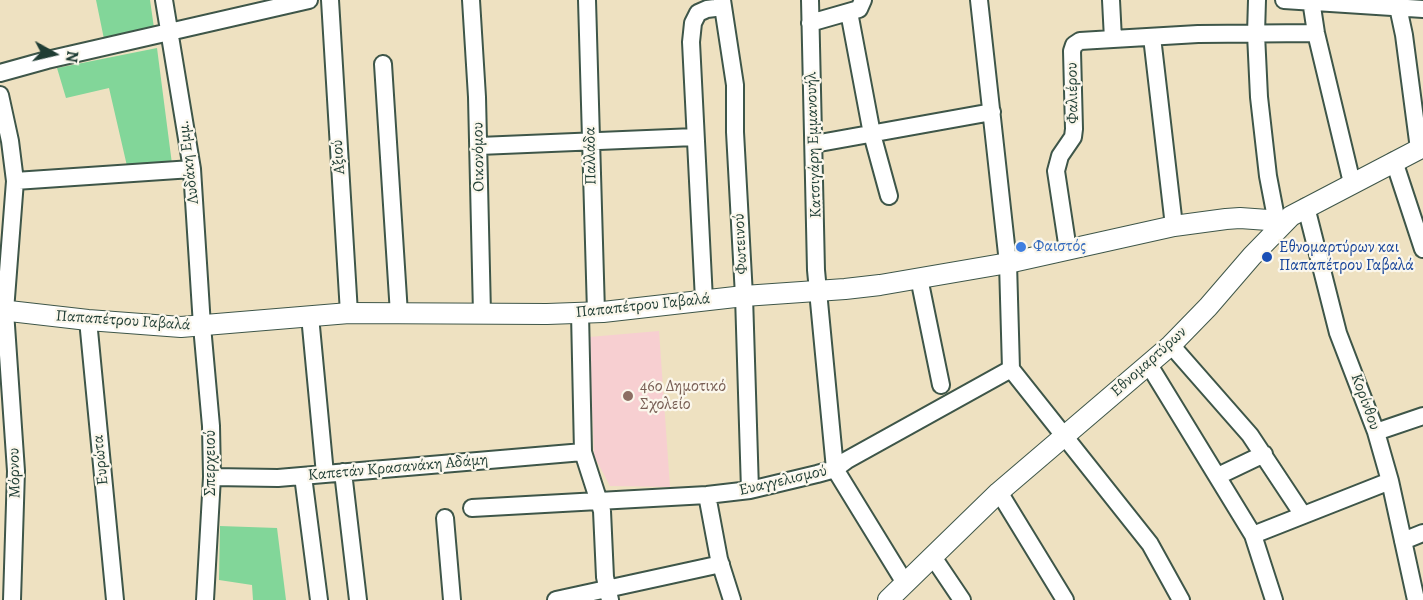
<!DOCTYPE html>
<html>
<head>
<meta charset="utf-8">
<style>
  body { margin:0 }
  #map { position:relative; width:1423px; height:600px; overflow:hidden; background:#eee1c1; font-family:Alegreya,serif }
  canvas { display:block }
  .north { position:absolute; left:24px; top:24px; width:60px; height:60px; -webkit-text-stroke:4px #fbf7ec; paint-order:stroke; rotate:98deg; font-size:16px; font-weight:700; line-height:24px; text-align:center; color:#1f3d34 }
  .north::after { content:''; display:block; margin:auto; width:21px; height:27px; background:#1f3d34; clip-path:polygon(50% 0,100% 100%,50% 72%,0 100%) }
</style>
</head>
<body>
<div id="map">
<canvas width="1423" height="600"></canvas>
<div class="north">N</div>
</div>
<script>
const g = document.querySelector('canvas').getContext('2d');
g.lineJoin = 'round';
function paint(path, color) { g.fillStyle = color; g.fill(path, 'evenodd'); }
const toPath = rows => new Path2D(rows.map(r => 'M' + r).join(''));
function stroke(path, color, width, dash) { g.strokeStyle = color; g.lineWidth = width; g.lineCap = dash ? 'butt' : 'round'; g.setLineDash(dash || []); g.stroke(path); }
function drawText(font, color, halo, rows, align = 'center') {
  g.font = font + ' Alegreya,serif'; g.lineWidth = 4.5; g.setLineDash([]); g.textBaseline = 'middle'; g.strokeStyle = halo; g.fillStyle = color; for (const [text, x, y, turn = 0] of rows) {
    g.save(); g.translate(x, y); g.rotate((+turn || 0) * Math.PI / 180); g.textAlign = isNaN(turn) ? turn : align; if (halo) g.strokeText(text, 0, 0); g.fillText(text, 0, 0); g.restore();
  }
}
const built = toPath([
  [659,331,670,487,610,486,594,456,589,337]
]);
const green = toPath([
  [96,0,150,0,154,28,104,39],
  [157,48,172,164,127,166,109,88,66,98,57,68],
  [220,526,277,528,286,600,253,600,252,585,219,580]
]);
const minor = toPath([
  [164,0,192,169,202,326,211,426,212,477,205,600],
  [330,0,349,313],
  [471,0,477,97,482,314],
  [587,0,596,312],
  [722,0,735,85,735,132,744,296,750,490],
  [810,0,816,270,835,469,905,583],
  [979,0,1008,263,1011,369,1150,544,1181,600],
  [1257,0,1256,34,1259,97,1268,176,1278,228],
  [1284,0,1423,9],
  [1311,0,1316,33,1352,183],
  [1398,7,1404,35,1419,149],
  [849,12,872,134,889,196],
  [810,23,859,9,863,0],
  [1152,37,1174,226],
  [1113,39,1198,34,1316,33],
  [383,64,399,314],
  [0,73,47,60,309,0],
  [0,95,10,141,15,181,5,311,16,471,12,600],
  [814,144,992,112],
  [479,146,695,137],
  [1394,161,1423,249],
  [15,181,192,169],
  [1306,207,1338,333,1376,432,1390,481,1416,600],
  [1068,250,1056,171,1060,156,1073,137,1074,129,1072,51,1074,45,1080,41,1113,39,1111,0],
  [919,278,941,385],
  [704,300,691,42,693,23,698,13,707,9,723,7],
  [580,313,583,452,602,511,605,577,610,600],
  [310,316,325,474],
  [88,320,115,600],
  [1171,345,1250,435,1303,515],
  [1149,365,1253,535,1274,600],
  [1376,432,1423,416],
  [343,472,358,600],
  [303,476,319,600],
  [1218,476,1264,454],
  [212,477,278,478,583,452],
  [999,492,1065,600],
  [707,495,719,559,732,600],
  [472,508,707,495,750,490,817,474,835,469,847,460,1011,369],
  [445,518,452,600],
  [1253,535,1390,481],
  [1403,541,1423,533],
  [933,557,962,600],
  [556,600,721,564]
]);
const tertiary = toPath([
  [0,310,88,320,181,327,349,313,547,314,603,312,744,296,845,289,880,285,1008,263,1174,226,1226,219,1240,218,1268,220,1278,228],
  [888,600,999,492,1171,345,1208,307,1252,256,1291,216,1423,147]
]);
const markers = [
  [1021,247,6,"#3f7fe0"],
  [1267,257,6,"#1a4fb4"],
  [628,396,6,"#8d6e63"]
];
const streetNames = [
  ["Φαλιέρου",1073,93,-91],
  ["Κατσιγάρη Εμμανουήλ",814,145,-92],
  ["Παλλάδα",591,156,-91],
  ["Αξιού",339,157,-94],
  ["Οικονόμου",479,157,-91],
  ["Λυδάκη Εμμ.",189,162,-97],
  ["Φωτεινού",741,244,-93],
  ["Παπαπέτρου Γαβαλά",643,306,-6],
  ["Παπαπέτρου Γαβαλά",123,321,4],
  ["Εθνομαρτύρων",1149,362,-42],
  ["Κορίνθου",1365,402,70],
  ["Ευρώτα",101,460,-96],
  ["Σπερχειού",211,463,-90],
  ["Καπετάν Κρασανάκη Αδάμη",398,468,-5],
  ["Μόρνου",15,473,-91],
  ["Ευαγγελισμού",783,481,-13]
];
const shopNames = [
  ["Φαιστός",1033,247]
];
const transitNames = [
  ["Εθνομαρτύρων και",1279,248],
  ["Παπαπέτρου Γαβαλά",1279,266]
];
const educationNames = [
  ["46ο Δημοτικό",640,387],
  ["Σχολείο",640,405]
];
paint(built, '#f7cfd1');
paint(green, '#82d699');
stroke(minor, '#3e5649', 20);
stroke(tertiary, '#3e5649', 22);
stroke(minor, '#fff', 16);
stroke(tertiary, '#fff', 20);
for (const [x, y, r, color] of markers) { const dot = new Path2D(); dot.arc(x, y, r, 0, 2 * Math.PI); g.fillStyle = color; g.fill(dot); stroke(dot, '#fbf7ec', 2); }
drawText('16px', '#1f3d34', '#fbf7ec', streetNames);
drawText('16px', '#366cbe', '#fbf7ec', shopNames, 'left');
drawText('16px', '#164399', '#fbf7ec', transitNames, 'left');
drawText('16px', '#785e54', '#fbf7ec', educationNames, 'left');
</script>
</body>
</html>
